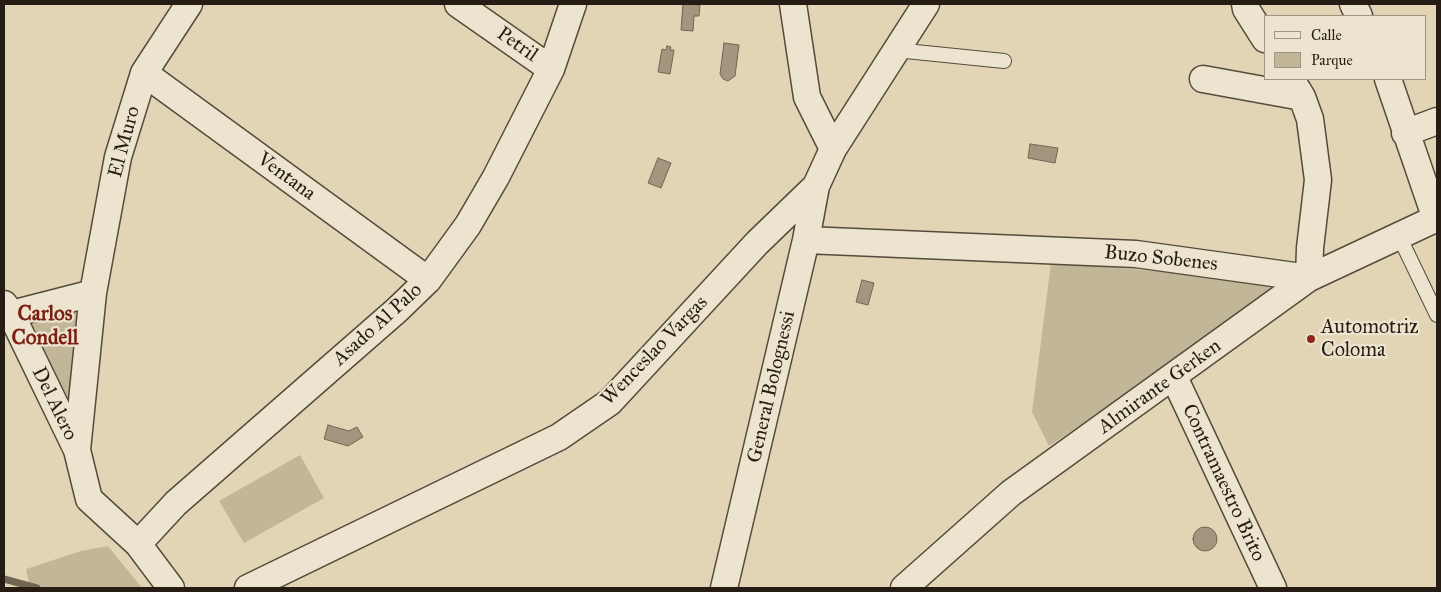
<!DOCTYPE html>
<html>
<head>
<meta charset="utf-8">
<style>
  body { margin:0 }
  #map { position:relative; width:1441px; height:592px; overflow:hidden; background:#e2d5b5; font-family:"IM FELL Great Primer",serif }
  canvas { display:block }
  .frame { position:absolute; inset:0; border:5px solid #251d13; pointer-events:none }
  .legend { position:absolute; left:1264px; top:15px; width:162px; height:65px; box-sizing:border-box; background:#ece4cf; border:1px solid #9c9484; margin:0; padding:6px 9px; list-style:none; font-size:15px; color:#251d13 }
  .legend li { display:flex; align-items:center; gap:10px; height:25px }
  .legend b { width:25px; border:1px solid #9c9484 }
</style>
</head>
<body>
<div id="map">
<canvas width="1441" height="592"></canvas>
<div class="frame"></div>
<ul class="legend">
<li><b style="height:6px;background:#ece4cf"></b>Calle</li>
<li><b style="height:14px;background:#c2b699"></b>Parque</li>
</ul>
</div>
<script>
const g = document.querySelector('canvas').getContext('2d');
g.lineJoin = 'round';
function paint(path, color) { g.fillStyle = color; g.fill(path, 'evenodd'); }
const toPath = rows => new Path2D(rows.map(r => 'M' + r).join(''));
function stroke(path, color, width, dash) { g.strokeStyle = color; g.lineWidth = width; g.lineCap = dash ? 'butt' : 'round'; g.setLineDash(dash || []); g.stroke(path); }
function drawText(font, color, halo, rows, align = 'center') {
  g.font = font + ' "IM FELL Great Primer",serif'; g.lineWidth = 4.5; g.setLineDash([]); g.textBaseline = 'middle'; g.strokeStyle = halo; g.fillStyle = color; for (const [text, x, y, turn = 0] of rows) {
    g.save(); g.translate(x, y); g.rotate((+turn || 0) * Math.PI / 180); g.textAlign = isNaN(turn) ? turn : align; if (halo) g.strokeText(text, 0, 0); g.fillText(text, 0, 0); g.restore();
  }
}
const green = toPath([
  [1051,263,1182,273,1282,287,1188,354,1049,446,1032,412],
  [70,306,79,317,68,413,29,323],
  [300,455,324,498,244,543,219,501],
  [108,546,142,588,30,588,26,569,81,551]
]);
const water = toPath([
  [683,4,700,5,699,16,694,16,693,31,681,30,683,4],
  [724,43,739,45,735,76,728,81,723,79,720,74,724,43],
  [667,46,671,47,670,50,674,50,670,74,658,72,662,49,666,50,667,46],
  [1030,144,1058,148,1055,163,1028,158,1030,144],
  [658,158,671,163,661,188,648,183,658,158],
  [862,280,874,283,868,305,856,302,862,280],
  [328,425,349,431,357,427,363,437,348,446,324,439,328,425],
  '1193 539a12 12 0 1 1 24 0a12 12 0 1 1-24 0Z'
]);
const stream = toPath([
  [4,579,37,588]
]);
const service = toPath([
  [896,50,1004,61],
  [1399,236,1437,315]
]);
const minor = toPath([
  [458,4,551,69],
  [793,4,807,97,833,149],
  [1245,4,1246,9,1265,39],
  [1353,4,1359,16],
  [144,73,428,280],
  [1203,79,1302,97],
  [1291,79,1302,97,1310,119,1318,180,1310,248,1309,278],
  [1388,79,1436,219],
  [1405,133,1437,121],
  [806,240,1136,254,1309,278],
  [4,304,11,314,77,450],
  [11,314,93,293],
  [1174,377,1273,588],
  [138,544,89,499,77,450,93,293,118,157,144,73,189,4],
  [171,588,138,544,176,503,397,310,428,280,468,225,496,177,551,69,573,4],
  [248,588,559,437,610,402,757,243,816,186,833,149,926,4],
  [724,588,806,240,816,186],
  [904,588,1011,493,1309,278,1437,218]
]);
const markers = [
  [1311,339,5,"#8f2418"]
];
const streetNames = [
  ["Petril",517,45,35],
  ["El Muro",125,142,-75],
  ["Ventana",286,177,36],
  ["Buzo Sobenes",1161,259,6],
  ["Asado Al Palo",378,325,-42],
  ["Wenceslao Vargas",655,351,-46],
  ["General Bolognessi",772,387,-77],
  ["Almirante Gerken",1160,387,-36],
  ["Del Alero",54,404,64],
  ["Contramaestro Brito",1223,483,65]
];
const poiNames = [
  ["Automotriz",1321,328],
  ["Coloma",1321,351]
];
const neighbourhoodNames = [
  ["Carlos",45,315],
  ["Condell",45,339]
];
paint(green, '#c2b699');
paint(water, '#a2967e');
stroke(water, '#706653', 1);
stroke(stream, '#706653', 7);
stroke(service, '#544b3c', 16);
stroke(minor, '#544b3c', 29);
stroke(service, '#ece4cf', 14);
stroke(minor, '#ece4cf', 26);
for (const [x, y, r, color] of markers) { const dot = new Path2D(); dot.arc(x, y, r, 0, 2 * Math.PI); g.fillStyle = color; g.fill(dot); stroke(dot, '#ece4cf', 2); }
drawText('20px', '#251d13', '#ece4cf', streetNames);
drawText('20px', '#251d13', '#ece4cf', poiNames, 'left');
drawText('bold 21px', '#7a1f14', '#ece4cf', neighbourhoodNames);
</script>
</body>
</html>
